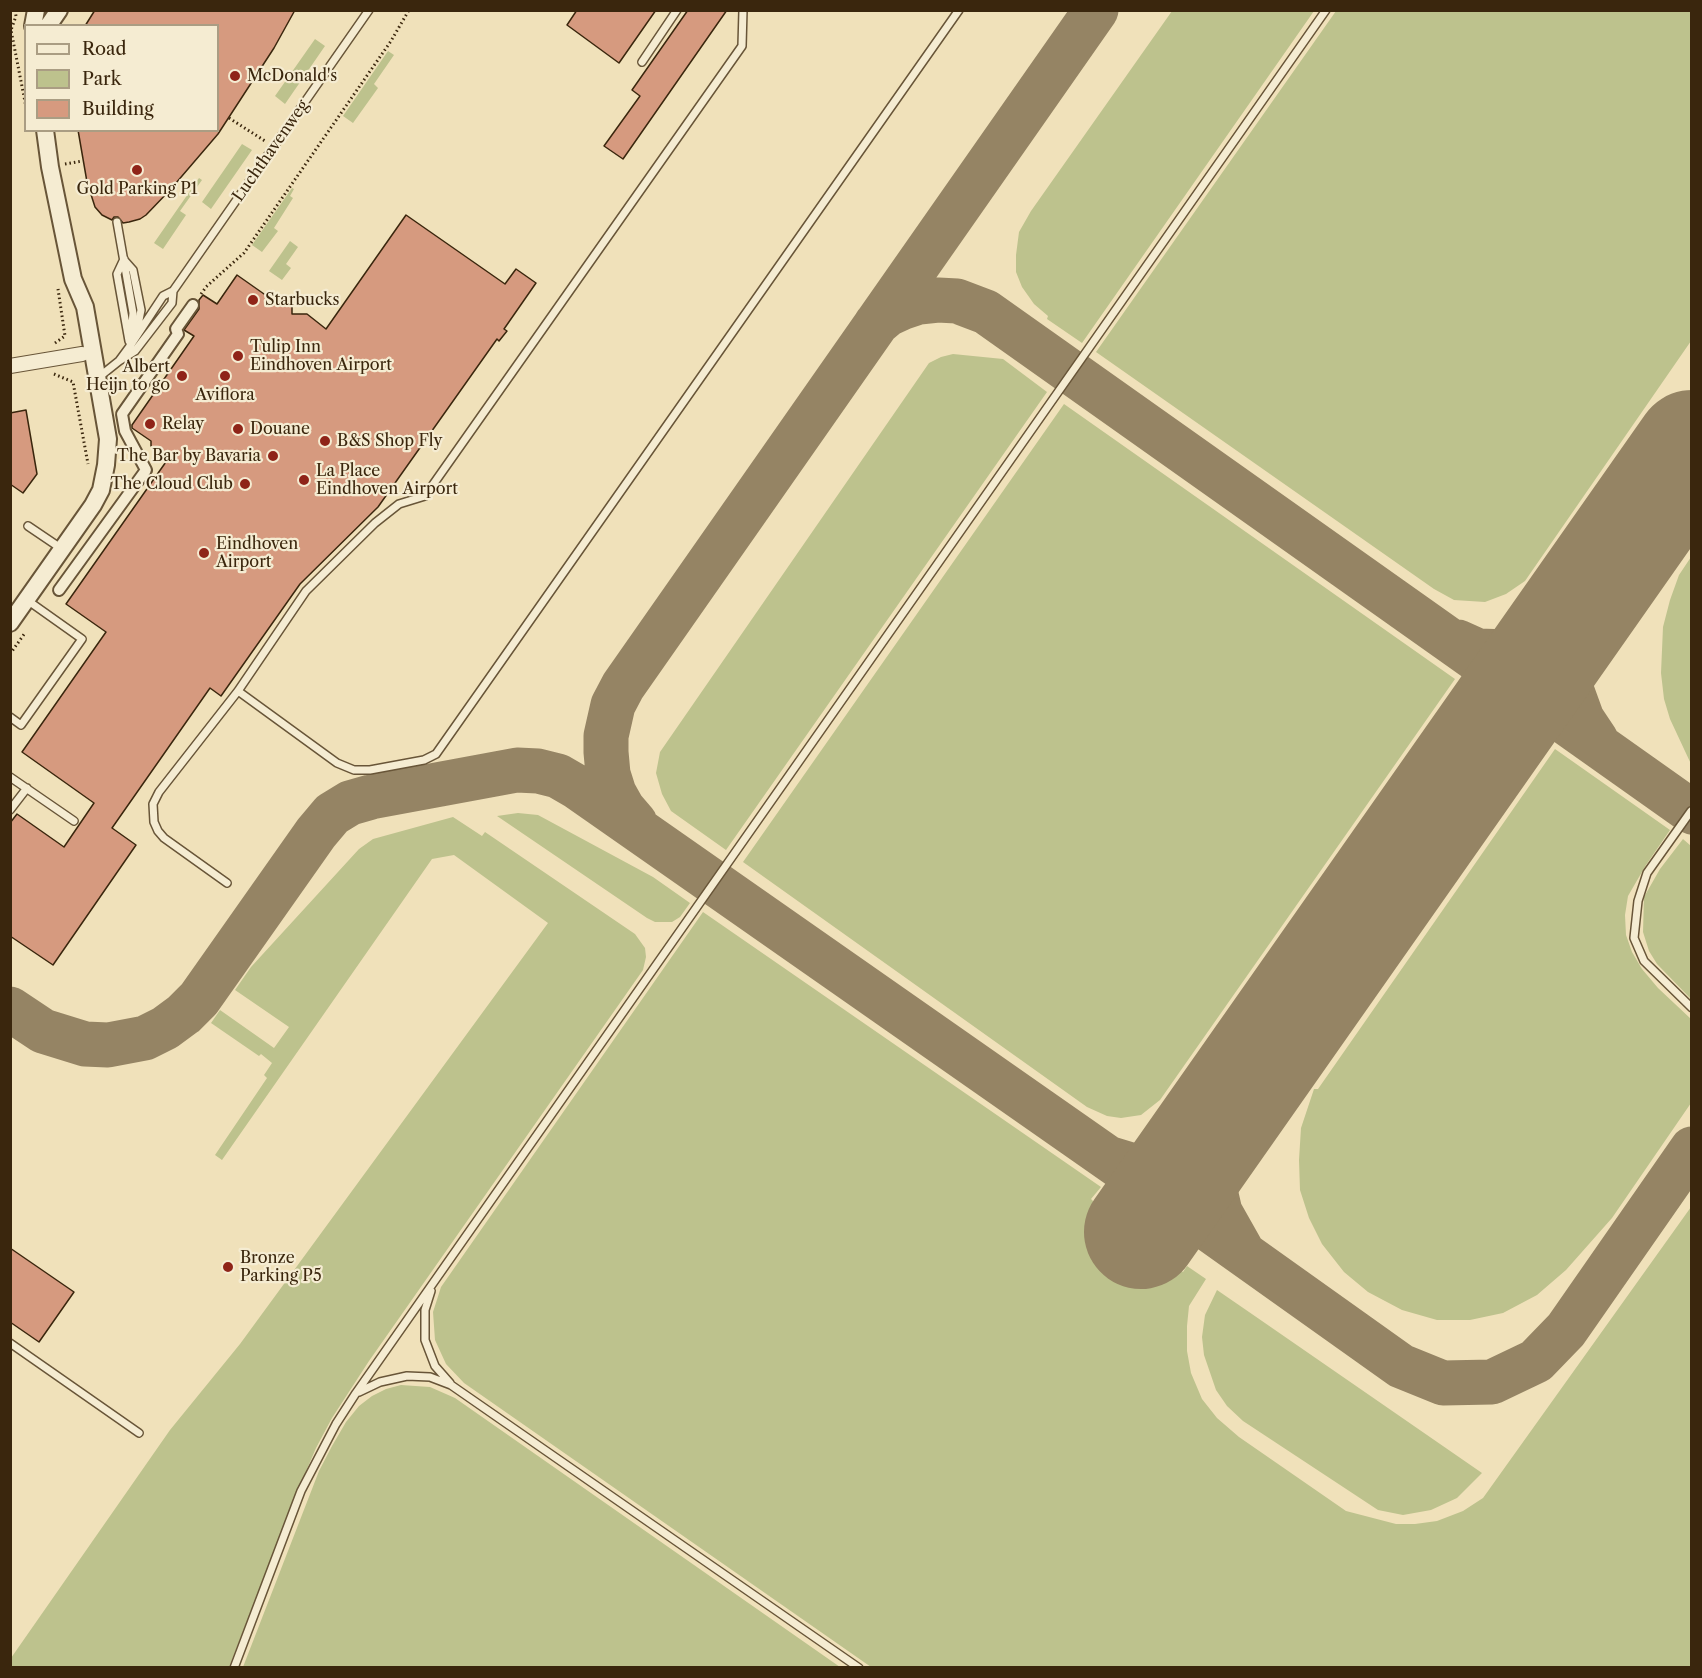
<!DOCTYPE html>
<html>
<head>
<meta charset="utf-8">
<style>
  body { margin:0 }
  #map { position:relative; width:1702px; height:1678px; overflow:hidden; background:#f0e1ba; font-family:"Libre Caslon Text",serif }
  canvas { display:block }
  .frame { position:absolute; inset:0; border:12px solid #3a260d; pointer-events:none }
  .legend { position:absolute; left:24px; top:24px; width:195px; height:108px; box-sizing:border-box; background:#f5ecd2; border:2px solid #aa9d83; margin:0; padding:8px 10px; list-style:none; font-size:18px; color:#3a260d }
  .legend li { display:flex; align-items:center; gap:12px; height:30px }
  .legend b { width:30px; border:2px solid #aa9d83 }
</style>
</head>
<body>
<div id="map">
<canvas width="1702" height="1678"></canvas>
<div class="frame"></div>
<ul class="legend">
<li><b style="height:8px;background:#f5ecd2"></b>Road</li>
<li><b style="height:16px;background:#bdc28d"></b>Park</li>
<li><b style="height:16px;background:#d69a7f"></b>Building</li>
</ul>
</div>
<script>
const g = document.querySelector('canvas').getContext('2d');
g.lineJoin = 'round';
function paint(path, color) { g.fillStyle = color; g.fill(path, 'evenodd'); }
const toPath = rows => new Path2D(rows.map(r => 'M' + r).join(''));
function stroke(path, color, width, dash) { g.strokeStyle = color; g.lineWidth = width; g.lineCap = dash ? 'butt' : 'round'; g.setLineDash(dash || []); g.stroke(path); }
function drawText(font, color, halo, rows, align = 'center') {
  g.font = font + ' "Libre Caslon Text",serif'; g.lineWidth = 4.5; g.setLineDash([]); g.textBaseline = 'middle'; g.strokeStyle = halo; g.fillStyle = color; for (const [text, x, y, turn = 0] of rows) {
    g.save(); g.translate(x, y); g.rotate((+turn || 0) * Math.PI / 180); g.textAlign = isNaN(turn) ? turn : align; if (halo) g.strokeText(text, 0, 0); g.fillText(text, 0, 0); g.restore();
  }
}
const green = toPath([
  [1172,11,1314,11,1082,343,1047,319,1048,316,1034,304,1022,287,1016,272,1016,255,1019,232,1031,211],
  [1336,11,1691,11,1691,341,1525,581,1506,594,1485,602,1454,600,1434,589,1096,352],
  [315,39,325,46,285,104,275,96],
  [388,51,394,55,374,84,378,88,353,123,343,116],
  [242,144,252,150,211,209,202,202],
  [199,178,202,180,180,211,186,215,163,249,154,243],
  [292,188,294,189,290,196,293,198,274,228,278,231,262,252,252,245],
  [290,241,298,247,286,264,291,268,282,280,269,271],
  [953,354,1003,359,1047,392,726,850,671,811,662,794,656,773,660,752,929,363,941,357],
  [1064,404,1455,679,1160,1100,1141,1115,1121,1118,1107,1116,1087,1107,743,862],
  [1691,557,1691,764,1670,719,1664,699,1661,673,1663,627,1670,600,1679,575],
  [1555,749,1670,830,1646,865,1628,896,1625,915,1626,935,1632,952,1642,969,1658,988,1691,1019,1691,1103,1612,1218,1566,1270,1537,1295,1503,1313,1470,1320,1437,1320,1402,1310,1368,1292,1344,1272,1322,1244,1309,1218,1300,1190,1299,1160,1301,1128,1314,1089,1318,1089],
  [518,813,538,815,653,877,690,903,680,917,672,922,655,922,647,918,497,816],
  [453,817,482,836,485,832,635,934,645,948,646,957,643,970,369,1361,332,1418,316,1448,301,1483,229,1667,11,1668,11,1658,170,1430,240,1344,548,923,454,855,432,859,222,1160,215,1155,267,1078,264,1075,272,1063,261,1054,259,1056,211,1023,220,1010,274,1048,289,1027,235,990,251,967,359,849,373,839],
  [1683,839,1691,846,1691,999,1657,964,1649,951,1643,932,1644,897,1660,869],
  [703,912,1101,1187,1091,1199,1094,1202,1091,1208,1183,1272,1187,1266,1206,1279,1189,1306,1187,1326,1187,1351,1191,1373,1202,1399,1217,1418,1239,1437,1346,1511,1396,1524,1415,1524,1437,1521,1463,1511,1483,1498,1691,1207,1691,1667,871,1667,464,1383,446,1364,435,1340,433,1312,441,1287],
  [1217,1290,1249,1312,1482,1473,1457,1498,1431,1510,1403,1515,1378,1510,1243,1421,1227,1406,1216,1390,1204,1355,1202,1337,1205,1315],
  [401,1385,430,1387,455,1398,840,1667,243,1667,319,1471,332,1446,346,1422,359,1406,372,1396,386,1389]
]);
const taxiway = toPath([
  [876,324,888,314,901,308,919,302,938,300,957,301,986,312,1692,812],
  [1583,601,1569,654,1570,686,1582,719,1596,740],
  [1458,642,1478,651,1510,652,1544,643,1583,601],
  [635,823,623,809,614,793,608,774,606,752,606,736,613,705,623,686,1096,10],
  [10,1009,43,1031,85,1044,108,1045,145,1038,165,1028,184,1014,199,999,316,833,332,814,350,803,371,797,517,770,538,771,558,776,577,787,1165,1198,1401,1366,1443,1383,1492,1382,1536,1361,1566,1330,1692,1149],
  [1111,1159,1134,1166,1163,1166,1191,1151,1225,1113,1213,1155,1214,1186,1220,1212,1242,1251]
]);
const runway = toPath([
  [1141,1232,1692,447]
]);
const building = toPath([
  [95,10,295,10,274,48,218,134,170,190,146,215,140,219,129,222,123,223,118,217,114,217,112,220,102,215,95,207,87,182,78,130,218,130,218,26,85,26,95,10],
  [577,10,656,10,619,63,567,25,577,10],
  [688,10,727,10,623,159,604,146,640,96,632,90,688,10],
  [406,215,505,284,516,269,536,283,504,329,507,331,499,341,497,339,378,507,300,584,221,696,210,688,112,828,136,845,53,965,10,936,10,823,17,814,64,847,94,803,22,752,106,632,66,604,168,459,151,446,151,441,132,428,132,425,194,336,184,330,199,309,199,300,203,295,217,304,237,275,274,301,287,300,292,302,292,314,307,314,326,329,406,215],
  [26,410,37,474,23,493,10,484,10,413,26,410],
  [10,1248,74,1292,39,1342,10,1322,10,1248]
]);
const path = toPath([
  [15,10,16,16,11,30,26,107],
  [229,118,265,141],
  [65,164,82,161],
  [201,294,206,287,244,253,391,41,409,10],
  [55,343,65,336,58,289],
  [54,374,73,382,88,464],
  [10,654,25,633]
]);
const service = toPath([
  [642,62,677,10],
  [117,222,133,313,130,346],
  [124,259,117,274,129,341],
  [125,261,133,270,141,310,137,330],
  [119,361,135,351,172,303,173,291,369,10],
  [99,377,119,361,130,346,163,296,173,291],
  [28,526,62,549],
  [238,691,337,763,354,770,370,770,424,760,436,754,959,10],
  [10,717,21,725,82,639,27,600],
  [10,777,74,821],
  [10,810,27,788],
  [1691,811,1647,873,1638,901,1634,938,1644,961,1692,1008],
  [227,883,164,838,158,831,154,822,153,804,159,792,238,691,306,591,375,523,399,504,425,496,742,46,743,10],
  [431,1291,425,1310,425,1340,435,1366,450,1383],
  [10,1343,139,1433],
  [359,1392,380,1382,407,1376,430,1377,451,1385,859,1668],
  [234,1668,301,1491,336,1424,356,1393,1326,10]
]);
const pedestrian = toPath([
  [59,590,146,470,125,431,122,414,178,334,176,329,193,305]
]);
const minor = toPath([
  [10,366,82,354]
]);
const tertiary = toPath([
  [33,26,36,10],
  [48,26,59,10],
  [10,623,93,505,101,490,106,465,108,439,85,307,73,279,50,167,45,130]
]);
const markers = [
  [235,76,6,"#8f2418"],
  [137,170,6,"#8f2418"],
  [253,300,6,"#8f2418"],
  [238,356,6,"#8f2418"],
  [182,376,6,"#8f2418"],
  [225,376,6,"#8f2418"],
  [150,424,6,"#8f2418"],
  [238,429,6,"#8f2418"],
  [325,441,6,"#8f2418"],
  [273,456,6,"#8f2418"],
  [304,480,6,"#8f2418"],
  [245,484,6,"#8f2418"],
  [204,553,6,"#8f2418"],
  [228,1267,6,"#8f2418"]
];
const poiNames = [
  ["McDonald's",247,76],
  ["Gold Parking P1",137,189,"center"],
  ["Starbucks",265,300],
  ["Tulip Inn",250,347],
  ["Eindhoven Airport",250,365],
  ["Albert",170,367,"right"],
  ["Heijn to go",170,385,"right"],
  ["Aviflora",225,395,"center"],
  ["Relay",162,424],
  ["Douane",250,429],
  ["B&S Shop Fly",337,441],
  ["The Bar by Bavaria",261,456,"right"],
  ["La Place",316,471],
  ["Eindhoven Airport",316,489],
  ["The Cloud Club",233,484,"right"],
  ["Eindhoven",216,544],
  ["Airport",216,562],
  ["Bronze",240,1258],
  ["Parking P5",240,1276]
];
const streetNames = [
  ["Luchthavenweg",271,151,-55]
];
paint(green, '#bdc28d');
stroke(taxiway, '#958464', 45);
stroke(runway, '#958464', 114);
paint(building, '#d69a7f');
stroke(building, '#3a260d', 1.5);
stroke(service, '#685538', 10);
stroke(pedestrian, '#685538', 14);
stroke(minor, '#685538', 16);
stroke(tertiary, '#685538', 20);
stroke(path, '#3a260d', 3, [1.5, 3]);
stroke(service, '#f5ecd2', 7);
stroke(pedestrian, '#f5ecd2', 10);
stroke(minor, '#f5ecd2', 14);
stroke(tertiary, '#f5ecd2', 16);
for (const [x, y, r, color] of markers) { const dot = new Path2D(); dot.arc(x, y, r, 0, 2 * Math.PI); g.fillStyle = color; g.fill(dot); stroke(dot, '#f5ecd2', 2); }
drawText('16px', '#3a260d', '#f5ecd2', poiNames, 'left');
drawText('16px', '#3a260d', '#f5ecd2', streetNames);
</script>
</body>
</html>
